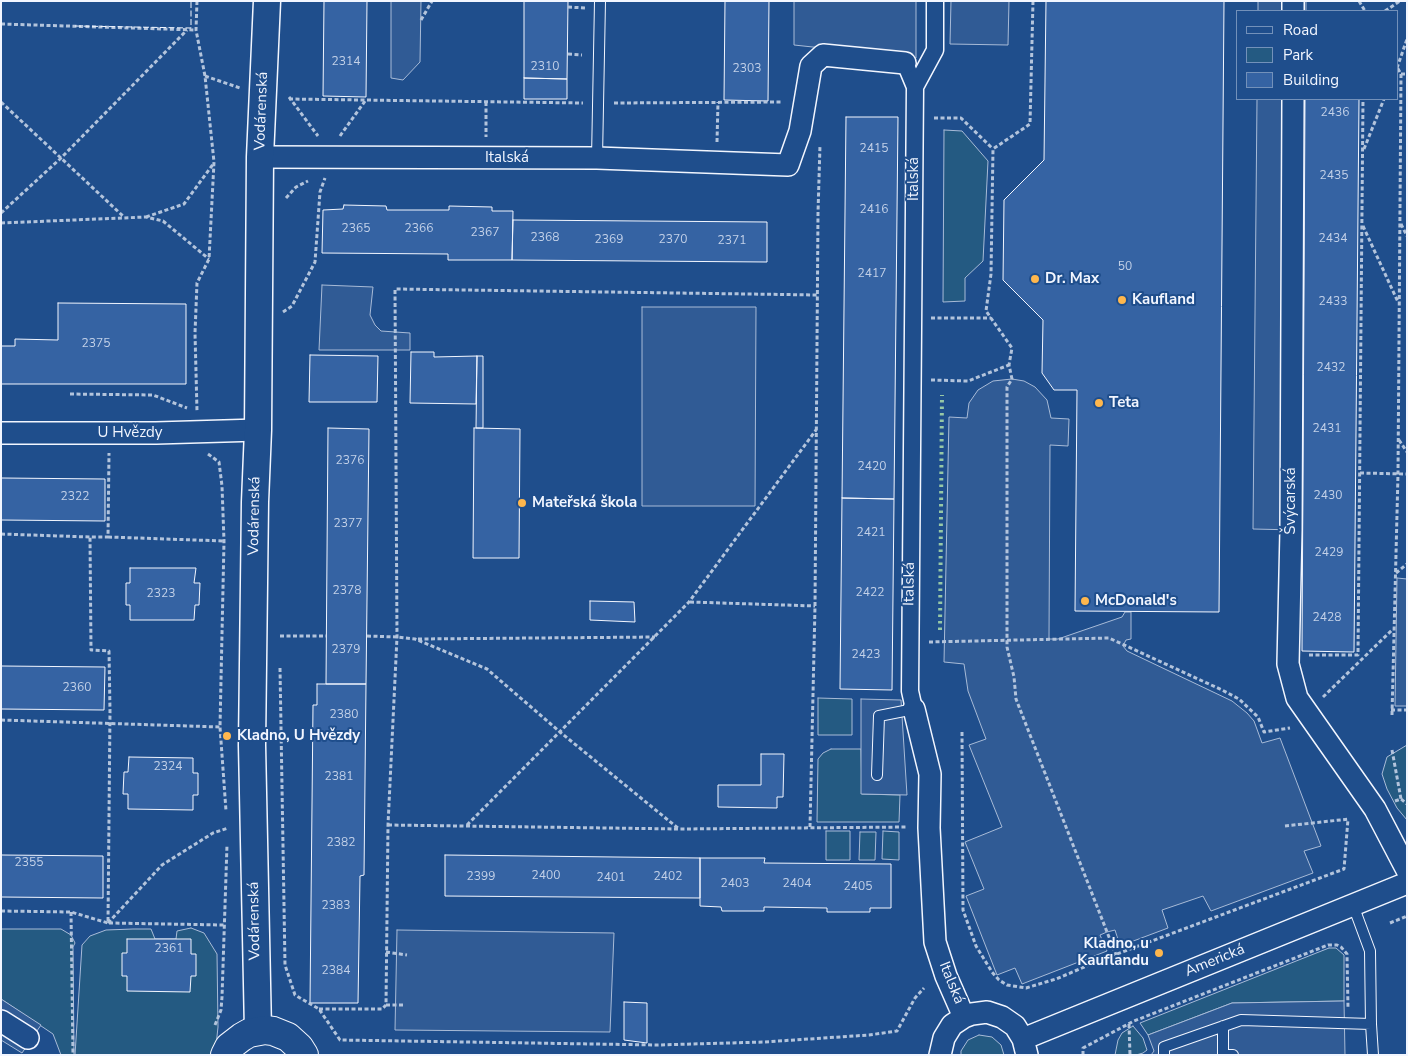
<!DOCTYPE html>
<html>
<head>
<meta charset="utf-8">
<style>
  body { margin:0 }
  #map { position:relative; width:1408px; height:1056px; overflow:hidden; background:#1f4e8c; font-family:"Nunito Sans",sans-serif }
  canvas { display:block }
  .frame { position:absolute; inset:0; border:2px solid #f2f6ff; pointer-events:none }
  .legend { position:absolute; left:1236px; top:10px; width:162px; height:90px; box-sizing:border-box; background:#1f4e8c; border:1px solid #7391ba; margin:0; padding:6px 9px; list-style:none; font-size:15px; color:#f2f6ff }
  .legend li { display:flex; align-items:center; gap:10px; height:25px }
  .legend b { width:25px; border:1px solid #7391ba }
</style>
</head>
<body>
<div id="map">
<canvas width="1408" height="1056"></canvas>
<div class="frame"></div>
<ul class="legend">
<li><b style="height:6px;background:#1f4e8c"></b>Road</li>
<li><b style="height:14px;background:#245a82"></b>Park</li>
<li><b style="height:14px;background:#3563a3"></b>Building</li>
</ul>
</div>
<script>
const g = document.querySelector('canvas').getContext('2d');
g.lineJoin = 'round';
function paint(path, color) { g.fillStyle = color; g.fill(path, 'evenodd'); }
const toPath = rows => new Path2D(rows.map(r => 'M' + r).join(''));
function stroke(path, color, width, dash) { g.strokeStyle = color; g.lineWidth = width; g.lineCap = dash ? 'butt' : 'round'; g.setLineDash(dash || []); g.stroke(path); }
function drawText(font, color, halo, rows, align = 'center') {
  g.font = font + ' "Nunito Sans",sans-serif'; g.lineWidth = 4; g.setLineDash([]); g.textBaseline = 'middle'; g.strokeStyle = halo; g.fillStyle = color; for (const [text, x, y, turn = 0] of rows) {
    g.save(); g.translate(x, y); g.rotate((+turn || 0) * Math.PI / 180); g.textAlign = isNaN(turn) ? turn : align; if (halo) g.strokeText(text, 0, 0); g.fillText(text, 0, 0); g.restore();
  }
}
const green = toPath([
  [944,130,962,131,988,161,983,261,965,278,965,301,943,302,944,130],
  [818,698,852,699,852,735,818,735,818,698],
  [1407,745,1407,820,1397,808,1387,789,1382,774,1387,757,1407,745],
  [831,749,861,749,862,794,900,795,899,822,817,822,818,759,823,753,831,749],
  [826,831,850,831,850,860,826,860,826,831],
  [883,831,899,832,899,860,882,859,883,831],
  [860,832,876,832,875,860,859,860,860,832],
  [191,928,204,933,217,954,218,1027,215,1055,75,1055,82,945,90,936,106,930,133,929,151,929,155,939,176,939,177,931,191,928],
  [1,929,61,929,71,935,75,943,73,947,74,1055,61,1055,53,1034,1,999,1,929],
  [1329,948,1336,948,1344,955,1344,1001,1232,1003,1148,1035,1140,1023,1329,948],
  [1133,1026,1143,1038,1147,1050,1143,1053,1136,1055,1115,1055,1118,1040,1122,1033,1133,1026],
  [979,1035,992,1037,1001,1045,1004,1055,961,1055,961,1051,968,1040,979,1035]
]);
const parking = toPath([
  [391,1,421,1,420,62,403,80,391,78,391,1],
  [794,1,916,1,916,58,794,45,794,1],
  [951,1,1009,1,1008,45,950,44,951,1],
  [1258,1,1306,1,1306,11,1258,11,1258,1],
  [1257,99,1299,99,1296,530,1253,529,1257,99],
  [322,285,373,287,370,315,375,325,381,331,410,333,410,350,319,350,322,285],
  [642,307,756,307,755,506,642,506,642,307],
  [1012,379,1024,381,1035,387,1047,400,1051,418,1069,419,1068,446,1050,445,1049,639,1058,639,1122,617,1125,612,1131,612,1131,639,1126,640,1123,646,1127,651,1232,701,1247,713,1254,721,1262,743,1280,738,1321,846,1304,851,1313,873,1211,911,1203,896,1162,910,1168,928,1120,946,1115,930,1107,932,1100,935,1107,951,1022,984,1015,968,997,975,966,896,984,889,965,842,1002,827,969,745,986,739,968,691,964,664,944,662,949,417,967,418,969,403,978,390,993,381,1012,379],
  [1397,578,1407,579,1407,706,1395,706,1397,578],
  [861,699,901,700,907,795,861,794,861,699],
  [397,930,614,933,610,1032,395,1030,397,930],
  [1,999,41,1025,22,1053,1,1040,1,999],
  [1344,1001,1345,1055,1151,1055,1154,1051,1148,1035,1232,1003,1344,1001]
]);
const building = toPath([
  [324,1,367,1,366,97,323,96,324,1],
  [524,1,568,1,567,79,524,78,524,1],
  [725,1,769,1,768,101,724,100,725,1],
  [1046,1,1224,1,1219,612,1075,611,1077,390,1054,390,1042,373,1043,320,1003,280,1004,200,1044,160,1046,1],
  [524,78,567,79,567,99,524,99,524,78],
  [1305,99,1359,99,1354,652,1302,651,1305,99],
  [846,117,898,117,894,499,842,498,846,117],
  [344,205,386,206,387,210,449,210,449,206,492,207,492,211,513,211,512,260,448,260,448,254,322,253,323,210,343,209,344,205],
  [513,220,767,222,767,262,512,260,513,220],
  [58,303,186,304,186,384,1,384,1,346,15,346,15,339,58,340,58,303],
  [411,352,434,352,434,357,477,356,476,404,410,403,411,352],
  [310,355,378,356,377,402,309,402,310,355],
  [477,356,483,356,483,428,476,428,477,356],
  [328,428,369,429,366,684,326,684,328,428],
  [474,428,520,429,519,558,473,558,474,428],
  [1,478,105,479,105,521,1,520,1,478],
  [842,498,894,499,892,690,840,689,842,498],
  [130,568,196,568,194,583,200,583,199,605,195,605,194,620,130,620,130,605,126,605,126,583,130,583,130,568],
  [590,601,634,602,635,622,590,620,590,601],
  [1,666,105,667,104,710,1,709,1,666],
  [317,684,366,684,364,875,360,876,358,1003,310,1003,313,705,317,705,317,684],
  [761,754,784,754,783,797,777,797,777,808,718,807,718,785,761,785,761,754],
  [129,757,193,758,193,773,198,773,198,795,193,795,193,810,128,809,128,794,123,794,124,772,128,772,129,757],
  [1,855,103,856,103,898,1,897,1,855],
  [445,855,700,858,700,898,445,896,445,855],
  [700,858,765,858,764,863,891,864,891,908,870,908,870,912,827,912,827,908,764,907,764,911,722,911,721,907,700,906,700,858],
  [127,939,191,939,191,954,196,954,196,976,191,976,190,992,127,991,127,976,122,976,122,953,127,953,127,939],
  [624,1002,647,1003,647,1043,624,1040,624,1002]
]);
const path = toPath([
  [197,1,196,30,205,76,214,162,209,259,197,283,195,333,197,411],
  [1033,1,1030,124,993,149,991,274,986,311,1012,348,1009,365,1012,379,1007,387,1007,647,1014,677,1016,699,1116,955],
  [1359,1,1365,11],
  [568,7,585,8],
  [1385,11,1400,1],
  [421,20,432,1],
  [1,24,196,30],
  [568,54,582,55],
  [1397,68,1407,39],
  [1401,74,1407,74],
  [205,76,240,88],
  [289,97,318,136],
  [289,99,583,103],
  [1,102,124,217],
  [486,102,486,137],
  [614,103,783,102],
  [934,118,961,118,993,149],
  [340,136,365,101],
  [717,142,718,102],
  [1364,149,1384,99],
  [286,198,296,187,308,181],
  [1,213,61,158,187,30],
  [146,217,184,204,214,163],
  [1,223,146,217,163,221,209,259],
  [1401,224,1407,236],
  [1363,226,1398,302],
  [283,312,292,306,315,262,320,192,325,178],
  [931,318,991,318],
  [931,380,968,381,1009,365],
  [70,394,153,395,187,408],
  [1399,440,1407,452],
  [208,454,219,462,222,486,224,541,220,727,226,811],
  [1360,473,1407,474],
  [1,534,90,537],
  [108,537,224,541],
  [1396,573,1407,564],
  [690,602,815,606],
  [280,636,326,636],
  [367,636,397,637,415,639,487,669,560,732,679,829],
  [418,639,655,637],
  [929,642,1109,638,1222,690,1239,699,1258,717,1264,732,1290,728],
  [1309,655,1358,655,1363,99],
  [280,668,285,965,295,995,319,1009,340,1040,657,1045,764,1042,869,1035,897,1031,915,998,924,988],
  [1323,697,1393,629],
  [1391,710,1407,710],
  [1392,715,1398,474,1401,74,1397,67],
  [1,720,220,727],
  [962,732,963,910,976,946,992,972,999,980,1007,985,1026,988,1056,979,1101,960,1344,869,1348,819],
  [1392,750,1401,799],
  [1395,801,1401,799,1407,804],
  [388,825,680,829,907,827],
  [467,825,689,602,816,430],
  [1285,826,1349,819],
  [810,827,815,606,818,213,820,145],
  [1,911,71,912,108,923,110,712,109,651,91,650,90,537,108,537,109,453],
  [71,912,73,1055],
  [108,923,162,865,213,833,228,828],
  [109,923,224,925],
  [1390,923,1407,916],
  [386,952,407,955],
  [386,1005,404,1005],
  [319,1009,382,1009,386,1005,388,825,397,637,395,289,818,295],
  [1129,1024,1130,1055],
  [215,1025,221,1010,222,997,227,845],
  [1083,1055,1083,1048,1134,1021,1328,945,1337,945,1341,947,1347,954,1348,1008]
]);
const service = toPath([
  [597,158,600,1],
  [877,775,879,716,914,709],
  [1371,1024,1373,1055],
  [1164,1055,1164,1047,1241,1020,1371,1024,1370,951,1353,905],
  [1223,1055,1223,1026],
  [1223,1055,1233,1055]
]);
const pedestrian = toPath([
  [905,63,915,87,910,691,914,709],
  [915,87,935,50,935,1]
]);
const minor = toPath([
  [1293,11,1293,1],
  [1293,99,1291,530,1288,664,1297,698,1375,809,1407,870],
  [260,157,597,158,788,165,800,131,811,66,823,55,905,63],
  [1,433,156,433,258,430],
  [914,709,930,774,929,828,935,942,946,976,964,1017],
  [1,1021,28,1038],
  [1023,1039,1407,883],
  [940,1055,944,1038,952,1025,964,1017,972,1014,987,1012,1002,1017,1015,1026,1023,1039,1027,1055]
]);
const tertiary = toPath([
  [258,1031,252,745,255,502,258,430,260,157,267,1]
]);
const secondary = toPath([
  [225,1055,229,1047,242,1037,249,1033,265,1030,273,1031,288,1037,299,1047,304,1055]
]);
const hedge = toPath([
  [940,630,942,395]
]);
const fence = toPath([
  [75,26,191,28,191,1]
]);
const markers = [
  [1035,279,5,"#ffb74d"],
  [1122,300,5,"#ffb74d"],
  [1099,403,5,"#ffb74d"],
  [522,503,5,"#ffb74d"],
  [1085,601,5,"#ffb74d"],
  [227,736,5,"#ffb74d"],
  [1159,953,5,"#ffb74d"]
];
const numberNames = [
  ["2314",346,62],
  ["2310",545,67],
  ["2303",747,69],
  ["2436",1335,113],
  ["2415",874,149],
  ["2435",1334,176],
  ["2416",874,210],
  ["2365",356,229],
  ["2366",419,229],
  ["2367",485,233],
  ["2368",545,238],
  ["2434",1333,239],
  ["2369",609,240],
  ["2370",673,240],
  ["2371",732,241],
  ["50",1125,267],
  ["2417",872,274],
  ["2433",1333,302],
  ["2375",96,344],
  ["2432",1331,368],
  ["2431",1327,429],
  ["2376",350,461],
  ["2420",872,467],
  ["2430",1328,496],
  ["2322",75,497],
  ["2377",348,524],
  ["2421",871,533],
  ["2429",1329,553],
  ["2378",347,591],
  ["2422",870,593],
  ["2323",161,594],
  ["2428",1327,618],
  ["2379",346,650],
  ["2423",866,655],
  ["2360",77,688],
  ["2380",344,715],
  ["2324",168,767],
  ["2381",339,777],
  ["2382",341,843],
  ["2355",29,863],
  ["2400",546,876],
  ["2399",481,877],
  ["2402",668,877],
  ["2401",611,878],
  ["2403",735,884],
  ["2404",797,884],
  ["2405",858,887],
  ["2383",336,906],
  ["2361",169,949],
  ["2384",336,971]
];
const streetNames = [
  ["Vodárenská",262,111,-88],
  ["Italská",507,158],
  ["Italská",914,179,-90],
  ["U Hvězdy",130,433],
  ["Švýcarská",1291,501,-90],
  ["Vodárenská",255,516,-89],
  ["Italská",910,584,-89],
  ["Vodárenská",255,921,-91],
  ["Americká",1215,961,-22],
  ["Italská",951,983,68]
];
const poiNames = [
  ["Dr. Max",1045,279],
  ["Kaufland",1132,300],
  ["Teta",1109,403],
  ["Mateřská škola",532,503],
  ["McDonald's",1095,601],
  ["Kladno, U Hvězdy",237,736],
  ["Kladno, u",1149,944,"right"],
  ["Kauflandu",1149,961,"right"]
];
paint(green, '#245a82');
stroke(green, '#a8bbd7', 1);
paint(parking, '#305b95');
stroke(parking, '#a8bbd7', 1);
paint(building, '#3563a3');
stroke(building, '#f2f6ff', 1);
stroke(service, '#f2f6ff', 12);
stroke(pedestrian, '#f2f6ff', 19);
stroke(minor, '#f2f6ff', 24);
stroke(tertiary, '#f2f6ff', 29);
stroke(secondary, '#f2f6ff', 30);
stroke(path, '#b3c4dc', 3, [4, 2.5]);
stroke(service, '#1f4e8c', 10);
stroke(pedestrian, '#1f4e8c', 16);
stroke(minor, '#1f4e8c', 21);
stroke(tertiary, '#1f4e8c', 26);
stroke(secondary, '#1f4e8c', 28);
stroke(hedge, '#97c8a6', 4, [2.5, 4]);
stroke(fence, '#f2f6ff', 1, [6, 2.5]);
for (const [x, y, r, color] of markers) { const dot = new Path2D(); dot.arc(x, y, r, 0, 2 * Math.PI); g.fillStyle = color; g.fill(dot); stroke(dot, '#1f4e8c', 2); }
drawText('12px', '#c3d1e8', null, numberNames);
drawText('15px', '#f2f6ff', '#1f4e8c', streetNames);
drawText('bold 15px', '#f2f6ff', '#1f4e8c', poiNames, 'left');
</script>
</body>
</html>
